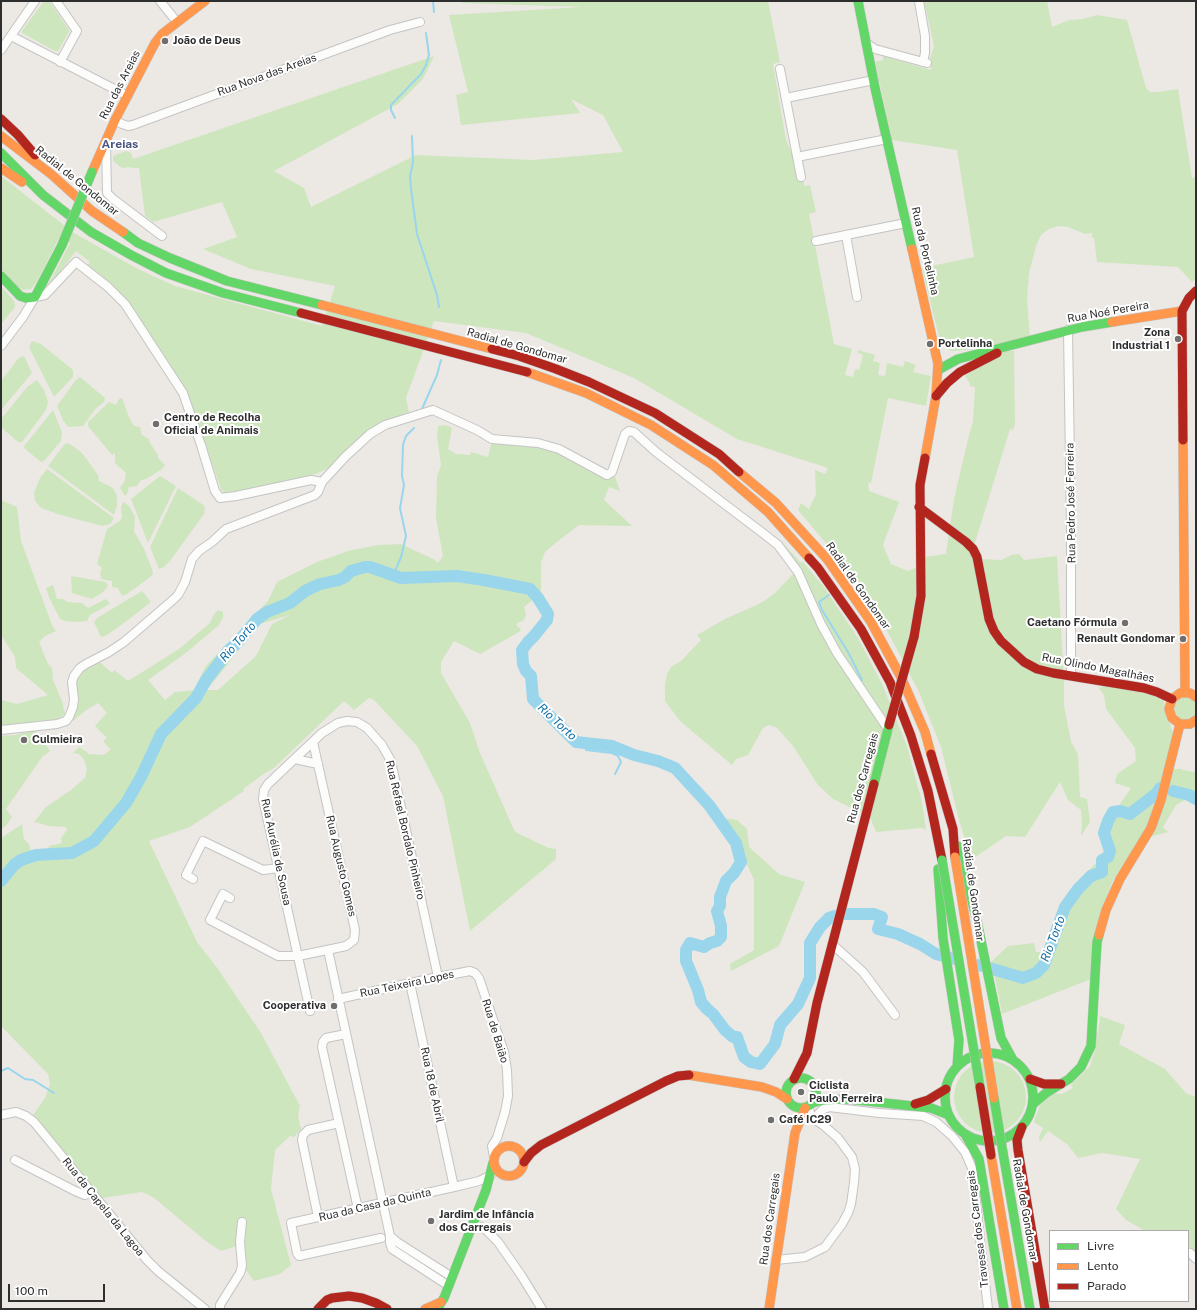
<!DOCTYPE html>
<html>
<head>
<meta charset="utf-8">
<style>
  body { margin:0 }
  #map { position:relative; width:1197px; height:1310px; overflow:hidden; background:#ece8e4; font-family:"Public Sans",sans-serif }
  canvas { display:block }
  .frame { position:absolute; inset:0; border:2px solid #2e2e2e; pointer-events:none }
  .legend { position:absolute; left:1049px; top:1230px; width:140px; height:72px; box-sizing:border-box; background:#fff; border:1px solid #ababab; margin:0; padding:5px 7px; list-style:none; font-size:12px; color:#2e2e2e }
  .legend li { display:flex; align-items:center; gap:8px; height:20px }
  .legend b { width:20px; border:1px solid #ababab }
  .scale { position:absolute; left:8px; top:1284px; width:97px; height:18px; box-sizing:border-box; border:2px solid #2e2e2e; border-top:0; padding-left:5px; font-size:12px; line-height:14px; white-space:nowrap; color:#2e2e2e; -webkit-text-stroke:3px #fff; paint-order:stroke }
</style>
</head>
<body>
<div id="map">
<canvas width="1197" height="1310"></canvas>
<div class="frame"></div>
<ul class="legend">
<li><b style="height:5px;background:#63d668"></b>Livre</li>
<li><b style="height:5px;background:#ff974d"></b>Lento</li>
<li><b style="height:5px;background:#b3261e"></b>Parado</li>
</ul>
<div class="scale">100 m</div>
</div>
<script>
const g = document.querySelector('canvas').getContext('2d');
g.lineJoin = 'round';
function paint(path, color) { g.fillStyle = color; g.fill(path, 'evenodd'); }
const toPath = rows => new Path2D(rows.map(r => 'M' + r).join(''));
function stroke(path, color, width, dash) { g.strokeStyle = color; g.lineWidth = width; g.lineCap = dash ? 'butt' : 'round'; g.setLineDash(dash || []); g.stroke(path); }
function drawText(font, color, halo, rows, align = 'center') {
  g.font = font + ' "Public Sans",sans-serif'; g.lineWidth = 4; g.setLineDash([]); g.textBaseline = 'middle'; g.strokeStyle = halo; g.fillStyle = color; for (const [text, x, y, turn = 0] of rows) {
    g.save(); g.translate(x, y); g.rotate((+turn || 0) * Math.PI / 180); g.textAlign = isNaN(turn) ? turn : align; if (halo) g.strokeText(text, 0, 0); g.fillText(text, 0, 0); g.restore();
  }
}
const green = toPath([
  [44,1,49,1,69,30,69,32,58,51,55,51,22,33,22,31],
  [463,1,768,1,780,62,773,64,786,140,803,178,804,186,810,185,816,212,809,214,834,344,852,349,845,375,853,377,855,369,859,370,863,355,858,353,858,350,875,355,873,361,880,363,878,375,885,376,887,363,903,367,905,361,916,365,913,372,931,376,926,406,888,398,871,483,868,482,869,491,899,502,883,545,891,564,908,571,925,564,924,557,946,554,954,499,970,431,973,422,975,387,970,386,969,382,965,376,976,369,978,349,951,351,941,345,922,268,974,257,957,150,892,140,875,62,883,60,883,56,931,70,930,59,934,46,924,1,1047,1,1052,27,1069,20,1083,19,1097,15,1127,20,1146,88,1150,92,1158,92,1178,89,1192,178,1196,177,1196,279,1192,282,1178,267,1097,262,1094,238,1092,238,1092,233,1085,234,1068,227,1058,226,1049,229,1041,235,1036,246,1029,273,1027,298,1030,338,1010,342,1010,351,1014,351,1015,424,1013,430,1010,429,974,546,980,559,1001,560,1012,555,1019,554,1024,560,1057,556,1064,681,1064,705,1071,742,1078,754,1080,797,1087,799,1090,822,1081,836,1082,823,1081,810,1068,800,1060,782,1025,837,1006,836,971,860,958,816,941,747,919,692,882,621,852,574,798,510,801,503,809,509,816,494,815,470,825,474,828,468,737,439,634,378,526,333,434,321,406,398,409,413,368,432,333,466,316,474,243,492,226,494,221,489,186,390,128,302,112,284,87,266,90,262,76,251,49,286,48,285,70,243,59,238,37,282,31,289,23,290,16,286,1,269,1,176,74,233,138,269,175,286,322,326,335,286,251,269,203,249,237,237,222,202,153,222,145,216,139,168,133,168,129,167,122,168,113,161,113,156,126,151,131,153,133,159,434,56,423,79,398,104,274,171,304,188,311,207,416,155,533,160,623,152,603,115,571,99,580,113,461,125,456,95,468,92,449,15,582,7,462,3],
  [1,286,14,301,15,307,1,324],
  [32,341,41,344,73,370,73,377,54,397,29,347],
  [24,356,32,373,1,410,1,381,17,360,20,357],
  [80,377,105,398,104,402,96,408,83,426,68,427,63,420,57,406,75,381],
  [37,380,44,390,48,402,46,410,22,442,18,442,2,428,1,422,2,418,27,387],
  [122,398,129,417,134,426,140,427,142,435,149,439,150,443,158,455,158,458,165,465,162,469,146,479,141,480,137,486,129,487,127,494,125,496,120,488,125,480,126,473,115,463,115,453,112,455,88,426,88,422,109,402,116,405,119,399],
  [53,410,62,432,61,441,44,461,41,462,24,448,25,445],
  [446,425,452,428,448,449,456,454,470,455,471,452,488,457,492,441,520,442,549,449,603,476,611,477,614,474,620,491,609,487,604,500,632,526,579,525,553,545,545,552,541,562,541,593,524,607,526,615,524,620,518,623,516,625,521,629,519,632,480,654,454,641,441,662,441,673,470,723,480,753,514,830,517,833,549,848,556,849,556,859,470,931,443,796,417,746,374,700,369,698,354,710,344,701,274,768,265,773,243,789,244,791,190,827,149,841,197,942,218,969,261,1033,300,1106,298,1115,300,1126,302,1128,294,1137,290,1136,275,1150,271,1189,291,1265,280,1274,254,1281,245,1269,240,1245,221,1251,207,1242,153,1197,142,1192,102,1198,33,1115,45,1098,50,1084,48,1074,1,1026,1,883,15,866,21,861,36,856,48,855,48,852,37,852,12,861,1,876,1,838,22,824,24,839,29,844,31,852,48,849,49,846,62,843,61,838,67,830,66,827,49,826,34,822,46,807,71,790,85,778,87,769,84,760,79,754,73,753,79,747,87,752,88,754,104,755,114,746,110,749,103,741,107,738,95,726,107,713,98,703,85,711,73,721,69,717,74,715,76,711,75,678,83,668,97,662,101,663,112,673,114,670,128,681,179,649,210,623,213,616,218,610,223,612,223,618,218,626,187,652,148,680,165,700,175,692,197,690,195,689,205,667,268,601,277,582,317,562,348,551,378,545,401,544,435,560,438,563,443,556,436,518,437,477,441,465,437,436,438,426],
  [290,615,272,624,256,656,218,690,207,690,260,624],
  [67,443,73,446,82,453,98,475,99,481,113,488,117,496,117,506,114,515,48,466,64,445],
  [47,469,114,518,110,524,102,526,61,515,41,508,35,501,34,493,40,478],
  [160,476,176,486,148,543,131,499],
  [178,488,202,504,205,507,204,514,170,561,164,567,159,569,150,547],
  [1,500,17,507,21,541,52,625,56,631,45,636,39,642,48,664,52,668,53,680,62,701,65,714,58,719,1,726,1,700,17,704,48,695,16,668,15,657,1,635],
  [124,502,130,507,135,517,134,531,144,549,152,569,153,574,149,578,127,594,122,596,118,588,112,587,112,581,101,579,100,573,102,568,97,564,107,529,120,521,122,517,121,506],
  [781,541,801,563,803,562,823,586,858,638,883,686,907,746,922,802,926,830,922,828,876,832,870,817,833,799,818,785,793,746,777,728,769,725,763,728,748,755,736,759,732,765,680,721,665,701,665,685,667,674,672,666,681,661,701,640,697,635,725,619,761,603,775,593,795,572,779,543],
  [71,576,106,582,108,586,103,592,92,599,72,593],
  [53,585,57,599,63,599,67,602,82,603,88,608,106,599,110,604,90,615,87,621,76,622,65,621,60,619,49,597,46,588],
  [142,591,151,602,128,620,107,635,101,637,94,622,97,618],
  [1102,686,1163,696,1165,708,1174,736,1174,769,1182,769,1182,770,1196,772,1196,798,1193,796,1176,805,1163,827,1168,832,1142,839,1128,857,1113,880,1103,906,1091,979,1002,1014,992,961,1008,946,1034,943,1036,952,1043,952,1049,958,1067,909,1069,893,1082,877,1107,852,1102,832,1103,824,1110,811,1118,807,1131,788,1115,783,1117,774,1136,761,1135,748,1106,709,1104,695,1098,687,1102,688],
  [1187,696,1196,702,1196,713,1192,718,1184,720,1178,717,1174,711,1176,700],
  [29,731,36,731,38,738,44,742,50,751,42,757,6,809,12,817,6,826,1,829,1,736,16,735],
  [722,818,737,820,747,829,749,847,779,874,805,882,779,946,731,971,730,964,754,950,754,880,736,840],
  [1100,1016,1125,1025,1119,1044,1165,1069,1186,1093,1196,1097,1196,1261,1188,1255,1188,1231,1145,1231,1126,1220,1116,1209,1140,1159,1102,1153,1078,1158,1068,1145,1048,1131,1040,1142,1039,1137,1043,1128,1034,1122,1041,1102,1039,1093,1062,1094,1073,1088,1071,1085,1090,1066,1095,1050,1096,1032,1098,1033],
  '954 1097a36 36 0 1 1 72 0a36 36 0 1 1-72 0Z'
]);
const stream = toPath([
  [433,1,434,12],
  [395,118,391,110,391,105,421,74,426,65,429,55,426,33],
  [412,136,413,162,410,176,411,189,417,234,437,295,439,307],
  [422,409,437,375,441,360],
  [393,576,401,557,406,536,400,508,404,485,402,476,403,445,406,436,414,428],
  [829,595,819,602,822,610,848,652,862,680],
  [583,742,586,750,612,753,618,756,621,762,615,774],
  [1,1071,8,1068,25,1079,33,1080,54,1093]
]);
const river = toPath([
  [1173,791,1189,795,1196,799],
  [1,881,14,865,21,860,36,855,72,853,94,841,126,803,141,777,161,734,196,698,206,680,229,650,238,642,257,619,267,612,290,603,305,591,320,584,339,580,345,577,351,571,365,567,370,567,401,578,457,576,484,580,530,589,538,598,548,614,547,620,534,636,528,642,522,650,523,664,526,671,531,676,533,699,576,742,612,746,634,755,658,761,675,768,709,805,736,843,741,862,734,873,726,881,720,897,720,906,717,911,721,926,721,937,717,941,710,943,704,947,690,943,686,950,686,961,698,990,701,1002,707,1009,713,1014,725,1030,733,1037,737,1037,744,1057,751,1062,760,1064,775,1044,780,1025,798,1004,810,978,810,943,820,927,829,918,835,916],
  [843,914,874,914,882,917,878,929,898,934,920,944,936,954,955,959],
  [979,965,1023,978,1036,973,1044,965,1065,907,1078,889,1091,876,1102,872,1102,860,1108,857,1110,851,1104,833,1108,821,1113,812,1120,811,1130,814,1157,793,1160,788]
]);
const street = toPath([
  [56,1,77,31,60,62],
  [160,1,177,22],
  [919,1,925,36,925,53,923,62],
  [11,36,128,96],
  [866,43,875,49,927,63],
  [1,50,35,1],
  [780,69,801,177],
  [786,98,874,80],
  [115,120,122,124,128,126,133,125,390,30,420,22],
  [106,142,107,193,113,199,162,236],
  [797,157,887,139],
  [846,235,857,297],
  [816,241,906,223],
  [1068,330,1071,531,1071,675],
  [1,346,23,317,35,297,45,295,76,262,108,287,125,304,183,393,201,445,215,491,220,498,236,496,311,480,322,482],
  [1,730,57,724,66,721,69,717,73,707,74,699,72,682,74,676,80,668,86,664,109,652,124,642,174,599,178,595,185,582,192,559,199,551,212,542,226,529,315,495,318,492,322,482,345,457,370,434,385,425,433,410,477,430,492,439,538,443,559,449,607,475,612,472,625,434,629,431,634,432,656,452,764,534,778,545,798,572,821,624,837,653,888,729],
  [295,759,318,764],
  [193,879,186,875,203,841,263,870,278,868],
  [230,898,223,894,210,920,278,956,298,956,346,946,354,940,355,930,313,742],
  [832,944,863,972,895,1015],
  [328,950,390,1236,390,1243,392,1249,449,1286],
  [410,983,454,1187],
  [338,999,438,977,470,971,475,973,479,978,504,1052,507,1070,508,1096,505,1112,497,1138,492,1146,494,1157],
  [310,1011,263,799,264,790,268,784,322,733,338,723,347,721,357,722,367,728,382,745,391,761,438,977],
  [346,1034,326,1038,323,1042,322,1047,358,1209],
  [1,1115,16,1112,26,1116,34,1122,147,1260,158,1271,205,1309],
  [814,1119,820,1112,824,1109,829,1107,879,1113,923,1116,936,1122,952,1136,965,1152,972,1168,988,1309],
  [15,1160,75,1191,85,1195,92,1192],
  [318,1217,302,1140,303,1135,308,1130,339,1123],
  [472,1225,481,1227,486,1230,498,1242,521,1275,542,1309],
  [390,1236,397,1242,452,1277],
  [381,1238,299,1256,297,1253,291,1223,454,1187,479,1181,491,1175],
  [1190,1253,1196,1259],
  [776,1260,805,1257,825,1247,842,1224,848,1213,851,1204,854,1183,855,1169,852,1157,838,1138,823,1125,814,1119,810,1113,808,1106],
  [220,1309,220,1305,240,1273,242,1266,240,1242,242,1222]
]);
const fast = toPath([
  [858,1,875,88,912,249],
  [1,153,43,195,91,232,131,255,166,273,223,293,301,313],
  [123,232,138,243,170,258,227,281,322,305],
  [1,276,20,296,26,298,35,297,62,245],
  [938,370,958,359,1082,327,1112,322],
  [874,784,889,725],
  [958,846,977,921,1001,1038,1013,1060],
  [938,869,943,938,959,1040,957,1067],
  '945 1097a44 44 0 1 1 88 0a44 44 0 1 1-88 0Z',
  '786 1093a15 15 0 1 1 30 0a15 15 0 1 1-30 0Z',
  [812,1103,823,1100,848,1099,931,1108,949,1115],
  [1033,1104,1046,1093,1069,1079,1081,1067,1091,1046,1097,942,1099,935],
  [965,1134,979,1159,1004,1309],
  [1003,1153,1030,1309],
  [437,1309,444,1298,486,1190,493,1163]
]);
const slow = toPath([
  [1,136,51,174,92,211,123,232],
  [1,168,22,182],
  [92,172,115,120,155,43,162,34,205,1],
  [912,249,938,364,936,396,925,458],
  [322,305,492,349],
  [1112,322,1182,311],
  [527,372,586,393,651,425,713,465,768,512,809,558],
  [1183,440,1185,692],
  [739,472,776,503,827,559,871,622,902,679,925,732,931,754],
  [1196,697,1190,693,1180,693,1172,699,1169,709,1172,718,1180,724,1190,724,1196,720],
  [1099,935,1106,910,1120,879,1151,828,1161,800,1180,724],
  [689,1075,762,1087,776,1092,787,1099],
  '494 1161a15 15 0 1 1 30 0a15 15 0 1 1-30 0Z',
  [991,1155,1017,1309],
  [425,1309,441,1302],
  [769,1309,795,1133,805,1108]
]);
const jam = toPath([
  [1,119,18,135,35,155],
  [301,313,527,372],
  [492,349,519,356,556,369,589,382,655,413,719,454,739,472],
  [936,396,947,383,960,372,997,353],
  [1183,440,1182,311,1189,298,1196,291],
  [919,507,966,542,973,549,977,557,989,619,994,631,1001,641,1024,662,1037,669,1053,673,1144,688,1157,692,1172,699],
  [809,558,818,568,861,629,890,682,911,736,928,791,942,860],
  [914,637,921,596,920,485,925,458],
  [931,754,953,829,955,857],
  [794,1079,807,1053,817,1003,874,784],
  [1030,1079,1044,1084,1061,1084],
  [915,1104,928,1100,946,1089],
  [1022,1127,1017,1140,1018,1150,1045,1309],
  [524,1162,531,1153,541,1145,666,1081,678,1076,689,1075],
  [318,1309,327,1300,332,1298,349,1296,362,1298,376,1303,387,1309]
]);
const fastBridge = toPath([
  [62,245,92,172],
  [942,860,980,1087],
  [994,1098,1003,1153]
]);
const slowBridge = toPath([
  [955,857,994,1098]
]);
const jamBridge = toPath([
  [889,725,914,637],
  [980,1087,991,1155]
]);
const markers = [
  [165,41,4,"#706f6e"],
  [1178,339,4,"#706f6e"],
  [930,344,4,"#706f6e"],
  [156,424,4,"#706f6e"],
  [1125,623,4,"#706f6e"],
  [1183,639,4,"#706f6e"],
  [24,740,4,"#706f6e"],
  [334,1006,4,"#706f6e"],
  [801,1092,4,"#706f6e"],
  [771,1120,4,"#706f6e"],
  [431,1221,4,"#706f6e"]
];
const poiNames = [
  ["João de Deus",173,41],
  ["Zona",1170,333,"right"],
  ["Industrial 1",1170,346,"right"],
  ["Portelinha",938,344],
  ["Centro de Recolha",164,418],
  ["Oficial de Animais",164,431],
  ["Caetano Fórmula",1117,623,"right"],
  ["Renault Gondomar",1175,639,"right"],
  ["Culmieira",32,740],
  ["Cooperativa",326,1006,"right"],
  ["Ciclista",809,1086],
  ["Paulo Ferreira",809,1099],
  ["Café IC29",779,1120],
  ["Jardim de Infância",439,1215],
  ["dos Carregais",439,1228]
];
const streetNames = [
  ["Rua Nova das Areias",267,75,-20],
  ["Rua das Areias",120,85,-63],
  ["Radial de Gondomar",77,181,39],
  ["Rua da Portelinha",925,251,77],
  ["Rua Noé Pereira",1108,312,-10],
  ["Radial de Gondomar",517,346,16],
  ["Rua Pedro José Ferreira",1071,503,-91],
  ["Radial de Gondomar",858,586,55],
  ["Rua Olindo Magalhães",1098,668,11],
  ["Rua dos Carregais",863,778,-75],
  ["Rua Refael Bordalo Pinheiro",405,830,77],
  ["Rua Aurélia de Sousa",276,852,78],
  ["Rua Augusto Gomes",341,866,77],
  ["Radial de Gondomar",973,890,82],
  ["Rua Teixeira Lopes",407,984,-12],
  ["Rua de Baião",495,1031,73],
  ["Rua 18 de Abril",432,1085,78],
  ["Rua da Casa da Quinta",375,1205,-13],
  ["Rua da Capela da Lagoa",103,1207,51],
  ["Radial de Gondomar",1025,1210,80],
  ["Rua dos Carregais",770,1219,-82],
  ["Travessa dos Carregais",978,1229,-97]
];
const neighbourhoodNames = [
  ["Areias",120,144]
];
const waterNames = [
  ["Rio Torto",238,642,-49],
  ["Rio Torto",557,722,43],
  ["Rio Torto",1053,939,-69]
];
paint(green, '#cee6be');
stroke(stream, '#99d6ec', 2);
stroke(river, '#99d6ec', 12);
stroke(street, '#c5c4c5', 10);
stroke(fast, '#c5c4c5', 10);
stroke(slow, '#c5c4c5', 10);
stroke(jam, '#c5c4c5', 10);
stroke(street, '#fcfcfb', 8);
stroke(fast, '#63d668', 9);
stroke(slow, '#ff974d', 9);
stroke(jam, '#b3261e', 9);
stroke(fastBridge, '#c5c4c5', 10, []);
stroke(slowBridge, '#c5c4c5', 10, []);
stroke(jamBridge, '#c5c4c5', 10, []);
stroke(fastBridge, '#63d668', 9);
stroke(slowBridge, '#ff974d', 9);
stroke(jamBridge, '#b3261e', 9);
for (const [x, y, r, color] of markers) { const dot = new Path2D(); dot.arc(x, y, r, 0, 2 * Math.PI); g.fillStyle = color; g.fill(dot); stroke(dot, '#fff', 1.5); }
drawText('bold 11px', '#2e2e2e', '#fff', poiNames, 'left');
drawText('11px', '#2e2e2e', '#fff', streetNames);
drawText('bold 12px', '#4d5680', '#fff', neighbourhoodNames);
drawText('italic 12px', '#0d6fa3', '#fff', waterNames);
</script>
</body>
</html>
